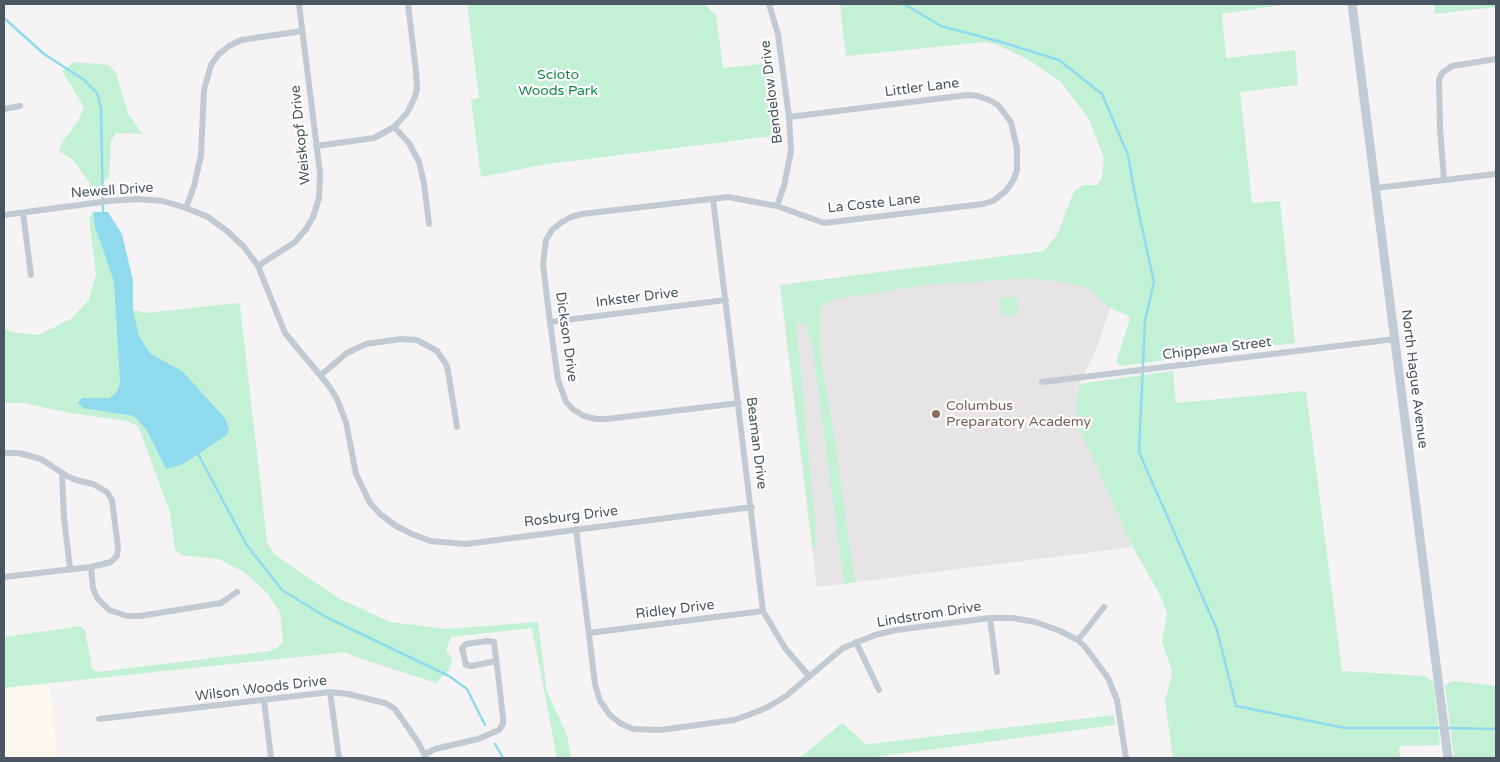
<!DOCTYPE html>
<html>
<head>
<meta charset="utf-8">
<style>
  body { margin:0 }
  #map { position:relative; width:1500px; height:762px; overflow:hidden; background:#f5f3f3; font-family:"Varela Round",sans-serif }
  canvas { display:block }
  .frame { position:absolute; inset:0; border:5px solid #4a5661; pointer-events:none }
</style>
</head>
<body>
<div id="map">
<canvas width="1500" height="762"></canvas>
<div class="frame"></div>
</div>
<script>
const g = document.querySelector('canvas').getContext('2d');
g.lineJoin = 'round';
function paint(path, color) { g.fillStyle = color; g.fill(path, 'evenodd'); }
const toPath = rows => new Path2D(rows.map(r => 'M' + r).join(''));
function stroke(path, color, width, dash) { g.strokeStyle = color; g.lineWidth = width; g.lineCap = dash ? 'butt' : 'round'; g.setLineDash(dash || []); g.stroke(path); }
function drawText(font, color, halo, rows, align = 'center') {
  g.font = font + ' "Varela Round",sans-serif'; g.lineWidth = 4.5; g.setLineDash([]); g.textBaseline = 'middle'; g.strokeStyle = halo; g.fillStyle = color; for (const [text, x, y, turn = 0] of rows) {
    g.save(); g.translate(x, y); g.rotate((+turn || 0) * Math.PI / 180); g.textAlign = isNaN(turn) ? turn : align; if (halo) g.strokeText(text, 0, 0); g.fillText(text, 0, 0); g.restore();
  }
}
const commercial = toPath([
  [49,682,57,758,4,758,4,688]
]);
const education = toPath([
  [1119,242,1110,308,1097,347,1079,384,1076,409,1079,429,1133,547,817,587,780,285]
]);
const green = toPath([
  [467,4,704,4,716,15,723,68,772,63,780,135,547,164,481,177,471,100,479,98],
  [840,4,1288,4,1222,14,1226,58,1295,50,1298,85,1240,92,1252,203,1280,201,1295,343,1120,366,1116,362,1130,319,1127,315,1110,308,1091,290,1080,285,1031,278,924,285,835,299,823,305,819,312,819,345,833,427,855,582,844,584,812,343,806,324,799,322,796,324,817,543,813,551,780,285,1044,251,1057,235,1074,191,1083,185,1098,185,1102,177,1104,158,1089,119,1061,82,1029,60,995,44,985,42,846,56],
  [1434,4,1496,4,1496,7,1435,14],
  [74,62,109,65,116,73,128,113,142,134,116,133,111,141,109,177,95,190,73,160,59,151,63,141,78,121,84,107,62,71],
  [93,212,95,227,114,282,120,383,116,393,109,398,82,398,134,416,146,429,166,469,182,371,151,354,139,336,133,310,148,313,236,303,240,305,267,542,274,554,338,598,390,622,446,629,538,622,547,692,567,735,571,758,557,758,532,628,451,637,446,650,452,659,450,669,436,683,353,656,345,652,4,688,4,637,81,626,85,630,92,668,97,672,270,651,278,647,283,642,280,612,267,593,244,572,219,559,181,555,175,549,170,512,138,426,126,421,70,413,24,403,4,403,4,328,12,332,39,335,71,319,89,300,96,274,89,218],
  [1017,297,1018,315,1001,316,1000,298],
  [1173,371,1176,403,1306,391,1342,671,1424,676,1433,681,1440,742,1438,745,1401,746,1399,749,1400,758,1173,758,1165,701,1172,676,1172,671,1162,642,1167,613,1161,597,1133,547,1079,429,1076,409,1079,384],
  [1454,681,1496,686,1496,758,1454,758,1445,685],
  [1114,715,1115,725,867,758,794,758,802,756,842,723,866,744,870,744]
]);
const water = toPath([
  [93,212,108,212,122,234,133,281,133,310,139,336,151,354,182,371,225,418,229,429,227,435,183,464,166,469,146,429,134,416,83,408,78,403,82,398,109,398,116,393,120,383,114,282,95,227]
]);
const stream = toPath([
  [904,4,941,26,1001,42,1059,60,1102,94,1128,155,1136,200,1154,282,1145,320,1139,452,1217,630,1236,706,1345,728,1441,728],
  [4,18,44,54,83,79,97,93,101,108,103,213],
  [197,452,246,544,282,590,326,617,449,676,467,689,485,725],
  [1447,728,1496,729],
  [495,744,503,758]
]);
const minor = toPath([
  [769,4,778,34,789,117,791,151,784,186,777,206],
  [4,109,20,106],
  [394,127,409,143,419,162,424,183,429,224],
  [316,146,374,138,394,127,407,113,415,97,417,88,416,71,408,4],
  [1444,179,1440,129,1439,80,1442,73,1452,66,1496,59],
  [1376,188,1496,174],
  [713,199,763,611,785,648,809,676],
  [186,208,194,186,201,155,204,90,211,65,219,54,229,46,241,40,302,31],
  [23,213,31,275],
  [4,215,109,201,137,199,163,201,186,208,208,217,227,231,244,247,258,266,285,333,329,386,337,399,346,422,356,474,370,503,380,514,396,526,412,534,430,541,466,544,752,507],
  [258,266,295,242,306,229,313,217,319,198,320,173,299,4],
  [550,322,726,300],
  [321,375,347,353,366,344,401,339,417,340,437,351,446,364,448,371,457,427],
  [1042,382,1395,339],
  [739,403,607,419,596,419,584,416,574,410,566,402,558,380,550,322,543,264,546,240,552,230,562,222,571,217,582,214,728,197,777,206,824,223,983,204,993,201,1006,191,1014,179,1017,170,1017,149,1011,122,998,105,989,100,978,96,968,95,789,117],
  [4,453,19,453,41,459,67,476,76,480,93,484,107,492,112,500,118,547,117,556,111,562,91,567,4,577],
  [62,473,64,518,70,568],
  [576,529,595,684,600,701,610,715,620,723,633,729,660,730,734,720,751,714,768,707,786,696,843,648,875,635,896,630,990,618,1013,618,1035,622,1058,630,1078,640,1086,648,1108,678,1117,700,1126,758],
  [91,567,93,588,97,598,109,610,127,616,140,616,221,603,237,592],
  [990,618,997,672],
  [589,633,763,611],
  [1078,640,1104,607],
  [856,642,879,690],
  [330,692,339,758],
  [264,700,271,758],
  [99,719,330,692,348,694,385,703,395,709,418,742,426,758],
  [425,754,435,749,478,739,499,730,503,724,503,718,499,682,494,642,487,641,466,644,462,648,466,665,472,666,496,661]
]);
const secondary = toPath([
  [1352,4,1448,758]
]);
const markers = [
  [936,414,5,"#8d6e63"]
];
const parkNames = [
  ["Scioto",558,75],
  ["Woods Park",558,91]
];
const streetNames = [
  ["Littler Lane",922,88,-7],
  ["Bendelow Drive",772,92,-97],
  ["Weiskopf Drive",301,135,-96],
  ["Newell Drive",112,191,-4],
  ["La Coste Lane",874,204,-6],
  ["Inkster Drive",637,298,-7],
  ["Dickson Drive",566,337,82],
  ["Chippewa Street",1217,349,-7],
  ["North Hague Avenue",1414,379,83],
  ["Beaman Drive",756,443,83],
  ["Rosburg Drive",571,517,-7],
  ["Ridley Drive",675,610,-7],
  ["Lindstrom Drive",929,615,-9],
  ["Wilson Woods Drive",261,689,-7]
];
const educationNames = [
  ["Columbus",946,406],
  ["Preparatory Academy",946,422]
];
paint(commercial, '#fdf9ef');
paint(education, '#e6e4e5');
paint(green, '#c3f1d5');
paint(water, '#90daee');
stroke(stream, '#90daee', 2.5);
stroke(minor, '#c1cad2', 6);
stroke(secondary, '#c1cbd6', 9);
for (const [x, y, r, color] of markers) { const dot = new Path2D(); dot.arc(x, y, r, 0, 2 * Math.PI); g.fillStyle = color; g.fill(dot); stroke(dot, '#fff', 2); }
drawText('14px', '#17864f', '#fff', parkNames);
drawText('14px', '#4a5661', '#fff', streetNames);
drawText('14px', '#785e54', '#fff', educationNames, 'left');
</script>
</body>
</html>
